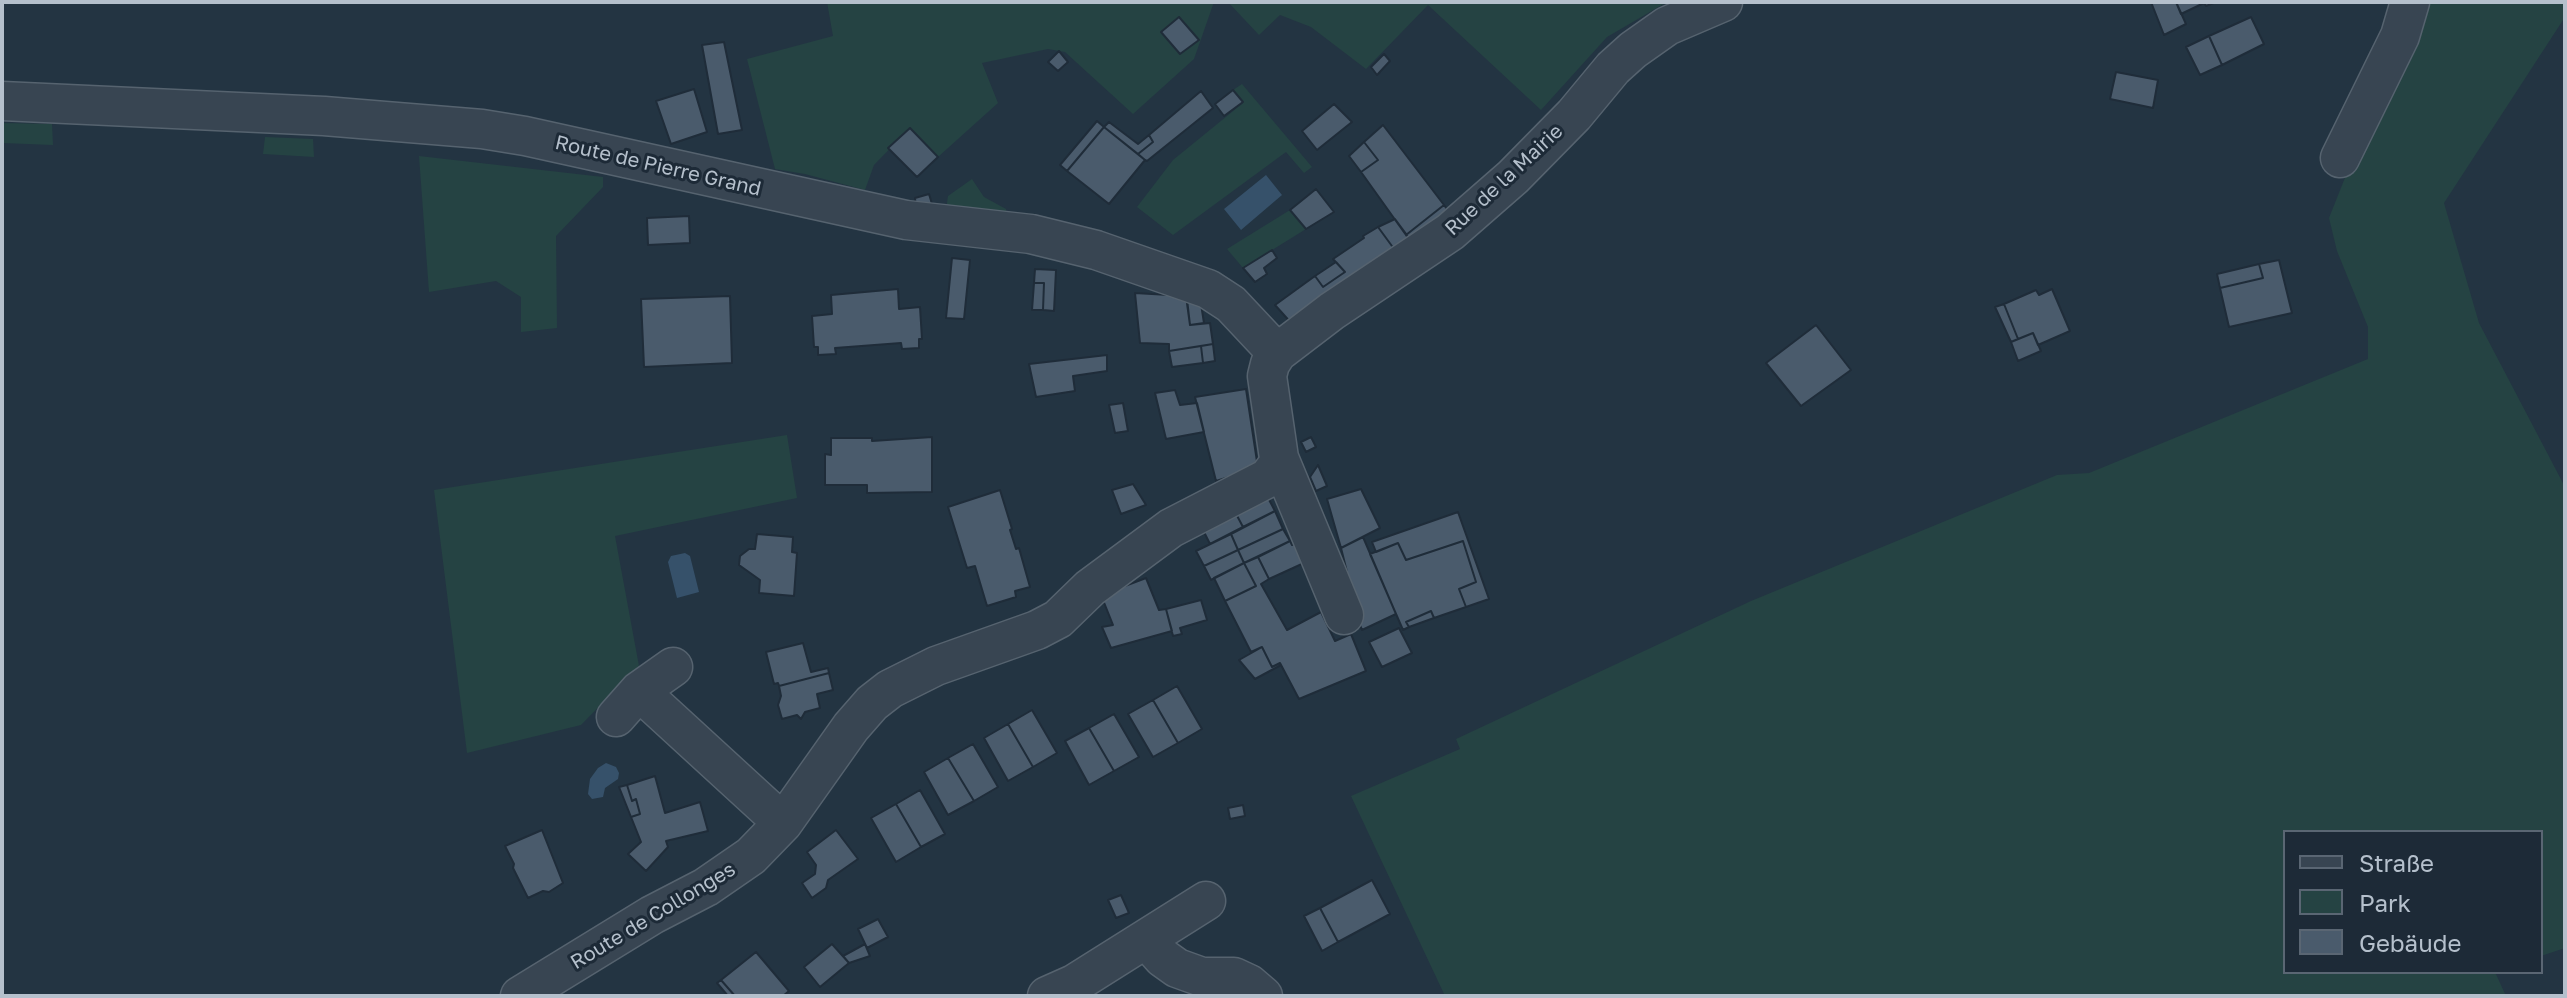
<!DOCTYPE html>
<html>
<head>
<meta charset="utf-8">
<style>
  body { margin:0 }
  #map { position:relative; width:2567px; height:998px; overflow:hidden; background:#233442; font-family:"Golos Text",sans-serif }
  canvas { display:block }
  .frame { position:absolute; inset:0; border:4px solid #b5c0cc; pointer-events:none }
  .legend { position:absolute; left:2283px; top:830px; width:260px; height:144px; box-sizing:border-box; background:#1d2a37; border:2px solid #5a6673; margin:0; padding:10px 14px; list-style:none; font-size:24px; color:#b5c0cc }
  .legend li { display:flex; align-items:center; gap:16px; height:40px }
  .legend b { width:40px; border:2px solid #5a6673 }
</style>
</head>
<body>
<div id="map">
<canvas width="2567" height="998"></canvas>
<div class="frame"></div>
<ul class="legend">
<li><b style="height:10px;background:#384552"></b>Straße</li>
<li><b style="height:22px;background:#254343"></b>Park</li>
<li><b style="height:22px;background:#4a5b6c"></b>Gebäude</li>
</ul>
</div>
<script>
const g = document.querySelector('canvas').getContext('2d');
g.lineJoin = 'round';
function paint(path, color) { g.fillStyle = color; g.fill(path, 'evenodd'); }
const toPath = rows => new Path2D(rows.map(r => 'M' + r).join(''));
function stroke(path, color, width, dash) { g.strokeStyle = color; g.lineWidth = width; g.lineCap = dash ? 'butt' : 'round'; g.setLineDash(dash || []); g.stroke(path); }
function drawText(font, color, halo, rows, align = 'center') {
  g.font = font + ' "Golos Text",sans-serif'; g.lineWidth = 6; g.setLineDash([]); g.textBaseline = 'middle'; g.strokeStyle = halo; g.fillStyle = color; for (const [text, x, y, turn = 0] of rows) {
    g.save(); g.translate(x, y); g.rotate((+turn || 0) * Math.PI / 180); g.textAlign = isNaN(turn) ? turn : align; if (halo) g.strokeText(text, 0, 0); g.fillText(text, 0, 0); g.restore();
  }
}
const green = toPath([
  [827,2,1214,2,1194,59,1133,114,1065,52,1048,49,982,63,998,103,938,157,910,128,874,165,865,190,805,174,775,169,747,59,833,36],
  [1228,2,1667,2,1607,37,1541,110,1428,5,1366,69,1311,27,1280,15,1259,35],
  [2424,2,2565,2,2565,17,2444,203,2479,323,2565,487,2565,948,2541,956,2541,832,2285,832,2285,972,2495,972,2506,996,1445,996,1351,796,1460,749,1456,739,1751,601,2057,475,2089,473,2368,359,2368,327,2337,251,2329,218,2356,150],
  [1242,84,1312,167,1304,173,1286,152,1173,235,1137,207,1173,160,1243,103,1233,90],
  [2,123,52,124,53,145,2,143],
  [265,137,313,139,314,157,263,154],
  [419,156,603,177,603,187,556,236,557,328,521,332,521,297,496,281,429,292],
  [972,179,984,197,1006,209,1007,215,946,210,948,196],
  [1290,210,1306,229,1243,268,1227,249],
  [787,435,797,498,615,536,639,666,581,725,467,753,434,490]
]);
const water = toPath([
  [1266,175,1282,195,1241,230,1224,209],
  [685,553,690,556,699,592,677,598,668,562,671,556],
  [606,763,616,767,619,773,618,779,605,788,603,797,592,799,588,794,590,779,598,768]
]);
const building = toPath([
  [2151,2,2176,2,2186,24,2164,35,2151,2],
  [2176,2,2216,2,2206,6,2204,3,2181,14,2176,2],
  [1179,17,1199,40,1180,54,1161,32,1179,17],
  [2251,17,2264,44,2222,65,2209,36,2251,17],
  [2209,36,2222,65,2200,75,2186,47,2209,36],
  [724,42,742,130,718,134,702,45,724,42],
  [1059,51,1068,62,1058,71,1048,62,1059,51],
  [1384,54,1390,61,1377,75,1371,67,1384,54],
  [2116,72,2158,80,2153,108,2110,99,2116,72],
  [694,89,707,132,671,144,656,101,694,89],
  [1233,90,1243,102,1224,116,1215,104,1233,90],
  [1201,91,1213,108,1147,161,1145,160,1138,154,1153,142,1149,135,1201,91],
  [1334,104,1352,122,1317,150,1302,131,1334,104],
  [1097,121,1104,127,1067,171,1060,165,1097,121],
  [1109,122,1138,144,1149,135,1153,142,1138,154,1104,127,1109,122],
  [1383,125,1444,205,1406,235,1361,172,1378,160,1364,142,1383,125],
  [1104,127,1145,160,1109,204,1067,171,1104,127],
  [910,128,938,157,917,177,888,148,910,128],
  [1364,142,1378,160,1361,172,1349,156,1364,142],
  [1316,189,1334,212,1306,229,1290,210,1316,189],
  [929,194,932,204,916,209,915,198,929,194],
  [1444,205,1452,216,1415,246,1406,235,1444,205],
  [689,216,690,243,648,245,647,218,689,216],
  [1395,219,1415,246,1400,257,1378,227,1395,219],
  [1378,227,1400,257,1293,325,1275,305,1315,276,1323,287,1345,272,1333,259,1364,238,1363,236,1378,227],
  [1272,250,1277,258,1264,268,1267,274,1255,282,1243,268,1272,250],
  [952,258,970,260,964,319,946,318,952,258],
  [2279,260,2292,313,2229,327,2220,288,2263,278,2259,264,2279,260],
  [1336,262,1345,272,1323,287,1315,276,1336,262],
  [2259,264,2263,278,2220,288,2217,274,2259,264],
  [1035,269,1056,270,1054,311,1043,310,1044,283,1034,283,1035,269],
  [1034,283,1044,283,1043,310,1032,310,1034,283],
  [898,289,899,309,920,307,922,339,919,339,919,348,902,349,901,343,835,348,836,354,818,355,818,347,814,347,812,316,832,314,831,295,898,289],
  [2052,289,2070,331,2038,345,2033,333,2018,339,2004,304,2036,290,2039,295,2052,289],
  [1135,293,1186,296,1190,325,1210,323,1213,344,1169,351,1169,344,1140,343,1135,293],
  [730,296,732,363,644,367,641,299,730,296],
  [1187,299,1201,304,1204,323,1190,325,1187,299],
  [2004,304,2018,339,2011,342,1995,307,2004,304],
  [1816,325,1851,370,1801,406,1766,363,1816,325],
  [2033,333,2041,351,2018,361,2011,342,2033,333],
  [1213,344,1215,361,1203,363,1201,346,1213,344],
  [1201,346,1203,363,1172,367,1169,351,1201,346],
  [1107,355,1107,371,1073,376,1075,391,1036,397,1029,364,1107,355],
  [1246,389,1258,468,1216,481,1195,397,1246,389],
  [1175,390,1180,405,1197,403,1204,432,1166,439,1155,393,1175,390],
  [1123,403,1128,431,1115,433,1109,405,1123,403],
  [932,437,932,492,867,493,867,485,825,485,825,454,831,455,831,438,872,438,872,441,932,437],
  [1311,437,1316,447,1306,452,1301,442,1311,437],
  [1318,465,1327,486,1316,491,1310,477,1318,465],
  [1133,484,1146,505,1121,514,1112,490,1133,484],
  [1361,489,1380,528,1341,548,1327,499,1361,489],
  [1000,490,1012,529,1010,530,1016,549,1019,548,1030,587,1015,591,1016,597,987,606,975,566,967,568,948,507,1000,490],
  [1266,494,1275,511,1243,527,1234,510,1266,494],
  [1234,510,1243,527,1210,544,1202,528,1234,510],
  [1275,511,1283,529,1238,550,1231,534,1275,511],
  [1458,512,1489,599,1466,607,1459,589,1476,582,1463,541,1406,560,1398,543,1376,552,1372,542,1458,512],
  [1283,529,1290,541,1244,563,1238,550,1283,529],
  [757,534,793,537,792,552,797,553,794,596,759,593,760,580,739,565,740,556,749,549,755,549,757,534],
  [1231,534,1238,550,1204,566,1196,551,1231,534],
  [1363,537,1396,614,1362,630,1339,576,1347,572,1341,548,1363,537],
  [1290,541,1292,545,1295,544,1304,563,1269,579,1258,557,1290,541],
  [1463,541,1476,582,1459,589,1466,607,1434,618,1431,611,1406,622,1409,627,1403,630,1370,554,1398,543,1406,560,1463,541],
  [1238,550,1244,563,1211,580,1204,566,1238,550],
  [1258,557,1269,579,1261,584,1287,630,1321,612,1335,641,1351,634,1366,671,1299,699,1280,663,1272,667,1262,647,1251,652,1225,601,1256,586,1244,563,1258,557],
  [1244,563,1256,586,1225,601,1214,578,1244,563],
  [1146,578,1159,610,1166,609,1172,631,1111,648,1102,627,1113,625,1101,595,1146,578],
  [1201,600,1207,620,1180,628,1182,634,1173,636,1166,609,1201,600],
  [1431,611,1434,618,1409,627,1406,622,1431,611],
  [1399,628,1412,653,1382,667,1369,642,1399,628],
  [803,643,811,672,828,668,829,673,779,686,778,683,774,684,766,652,803,643],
  [1262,647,1272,667,1280,663,1281,665,1255,679,1239,660,1262,647],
  [829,673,833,690,817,694,820,708,805,712,801,719,797,715,782,719,778,705,781,696,779,686,829,673],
  [1177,686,1202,729,1178,743,1153,700,1177,686],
  [1153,700,1178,743,1153,757,1128,714,1153,700],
  [1032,710,1057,753,1033,767,1008,724,1032,710],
  [1114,714,1139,757,1114,771,1089,728,1114,714],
  [1008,724,1033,767,1008,781,984,738,1008,724],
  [1089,728,1114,771,1089,785,1065,741,1089,728],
  [973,744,998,787,974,801,948,758,973,744],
  [948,758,974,801,948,815,924,772,948,758],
  [655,776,665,813,700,802,708,831,666,841,668,847,646,871,628,854,641,842,631,817,640,814,636,799,632,801,627,785,655,776],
  [627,785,632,801,636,799,640,814,631,817,619,787,627,785],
  [920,790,945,834,921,847,896,804,920,790],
  [896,804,921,847,896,862,871,818,896,804],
  [1243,805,1245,816,1230,819,1228,808,1243,805],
  [542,830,563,883,549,892,543,891,528,898,513,868,514,864,505,846,542,830],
  [836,830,858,859,828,880,826,888,812,898,802,883,815,874,816,865,807,852,836,830],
  [1372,880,1390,914,1338,942,1320,908,1372,880],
  [1121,895,1129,913,1116,918,1108,900,1121,895],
  [1320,908,1338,942,1322,951,1304,916,1320,908],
  [878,919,888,937,867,948,858,929,878,919],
  [832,944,849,963,820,987,804,967,832,944],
  [865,944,870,956,849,963,843,956,865,944],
  [756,952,789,991,783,996,735,996,721,980,756,952],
  [721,980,735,996,728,996,717,983,721,980]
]);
const minor = toPath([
  [2,101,324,116,482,129,525,136,906,220,1031,234,1096,250,1208,289,1231,304,1277,353],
  [2340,158,2400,36,2410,2],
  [1279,458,1344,615],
  [639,691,783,823],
  [616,717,639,691,673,667],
  [1146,939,1163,958,1177,968,1202,977,1234,977,1249,984,1263,996],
  [520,996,652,915,706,887,751,856,783,823,851,727,872,703,890,689,936,666,1037,630,1058,619,1090,588,1171,528,1268,478,1277,466,1279,458,1267,376,1270,364,1277,353,1332,311,1450,232,1513,177,1574,115,1613,68,1633,50,1667,26,1723,2],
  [1047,996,1074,984,1206,901]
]);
const streetNames = [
  ["Route de Pierre Grand",658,166,13],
  ["Rue de la Mairie",1504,180,-43],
  ["Route de Collonges",653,916,-31]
];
paint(green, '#254343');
paint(water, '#36516a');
paint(building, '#4a5b6c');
stroke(building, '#1f2c39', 2);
stroke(minor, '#56636f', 41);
stroke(minor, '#384552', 38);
drawText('20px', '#b5c0cc', '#1d2a37', streetNames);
</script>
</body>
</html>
